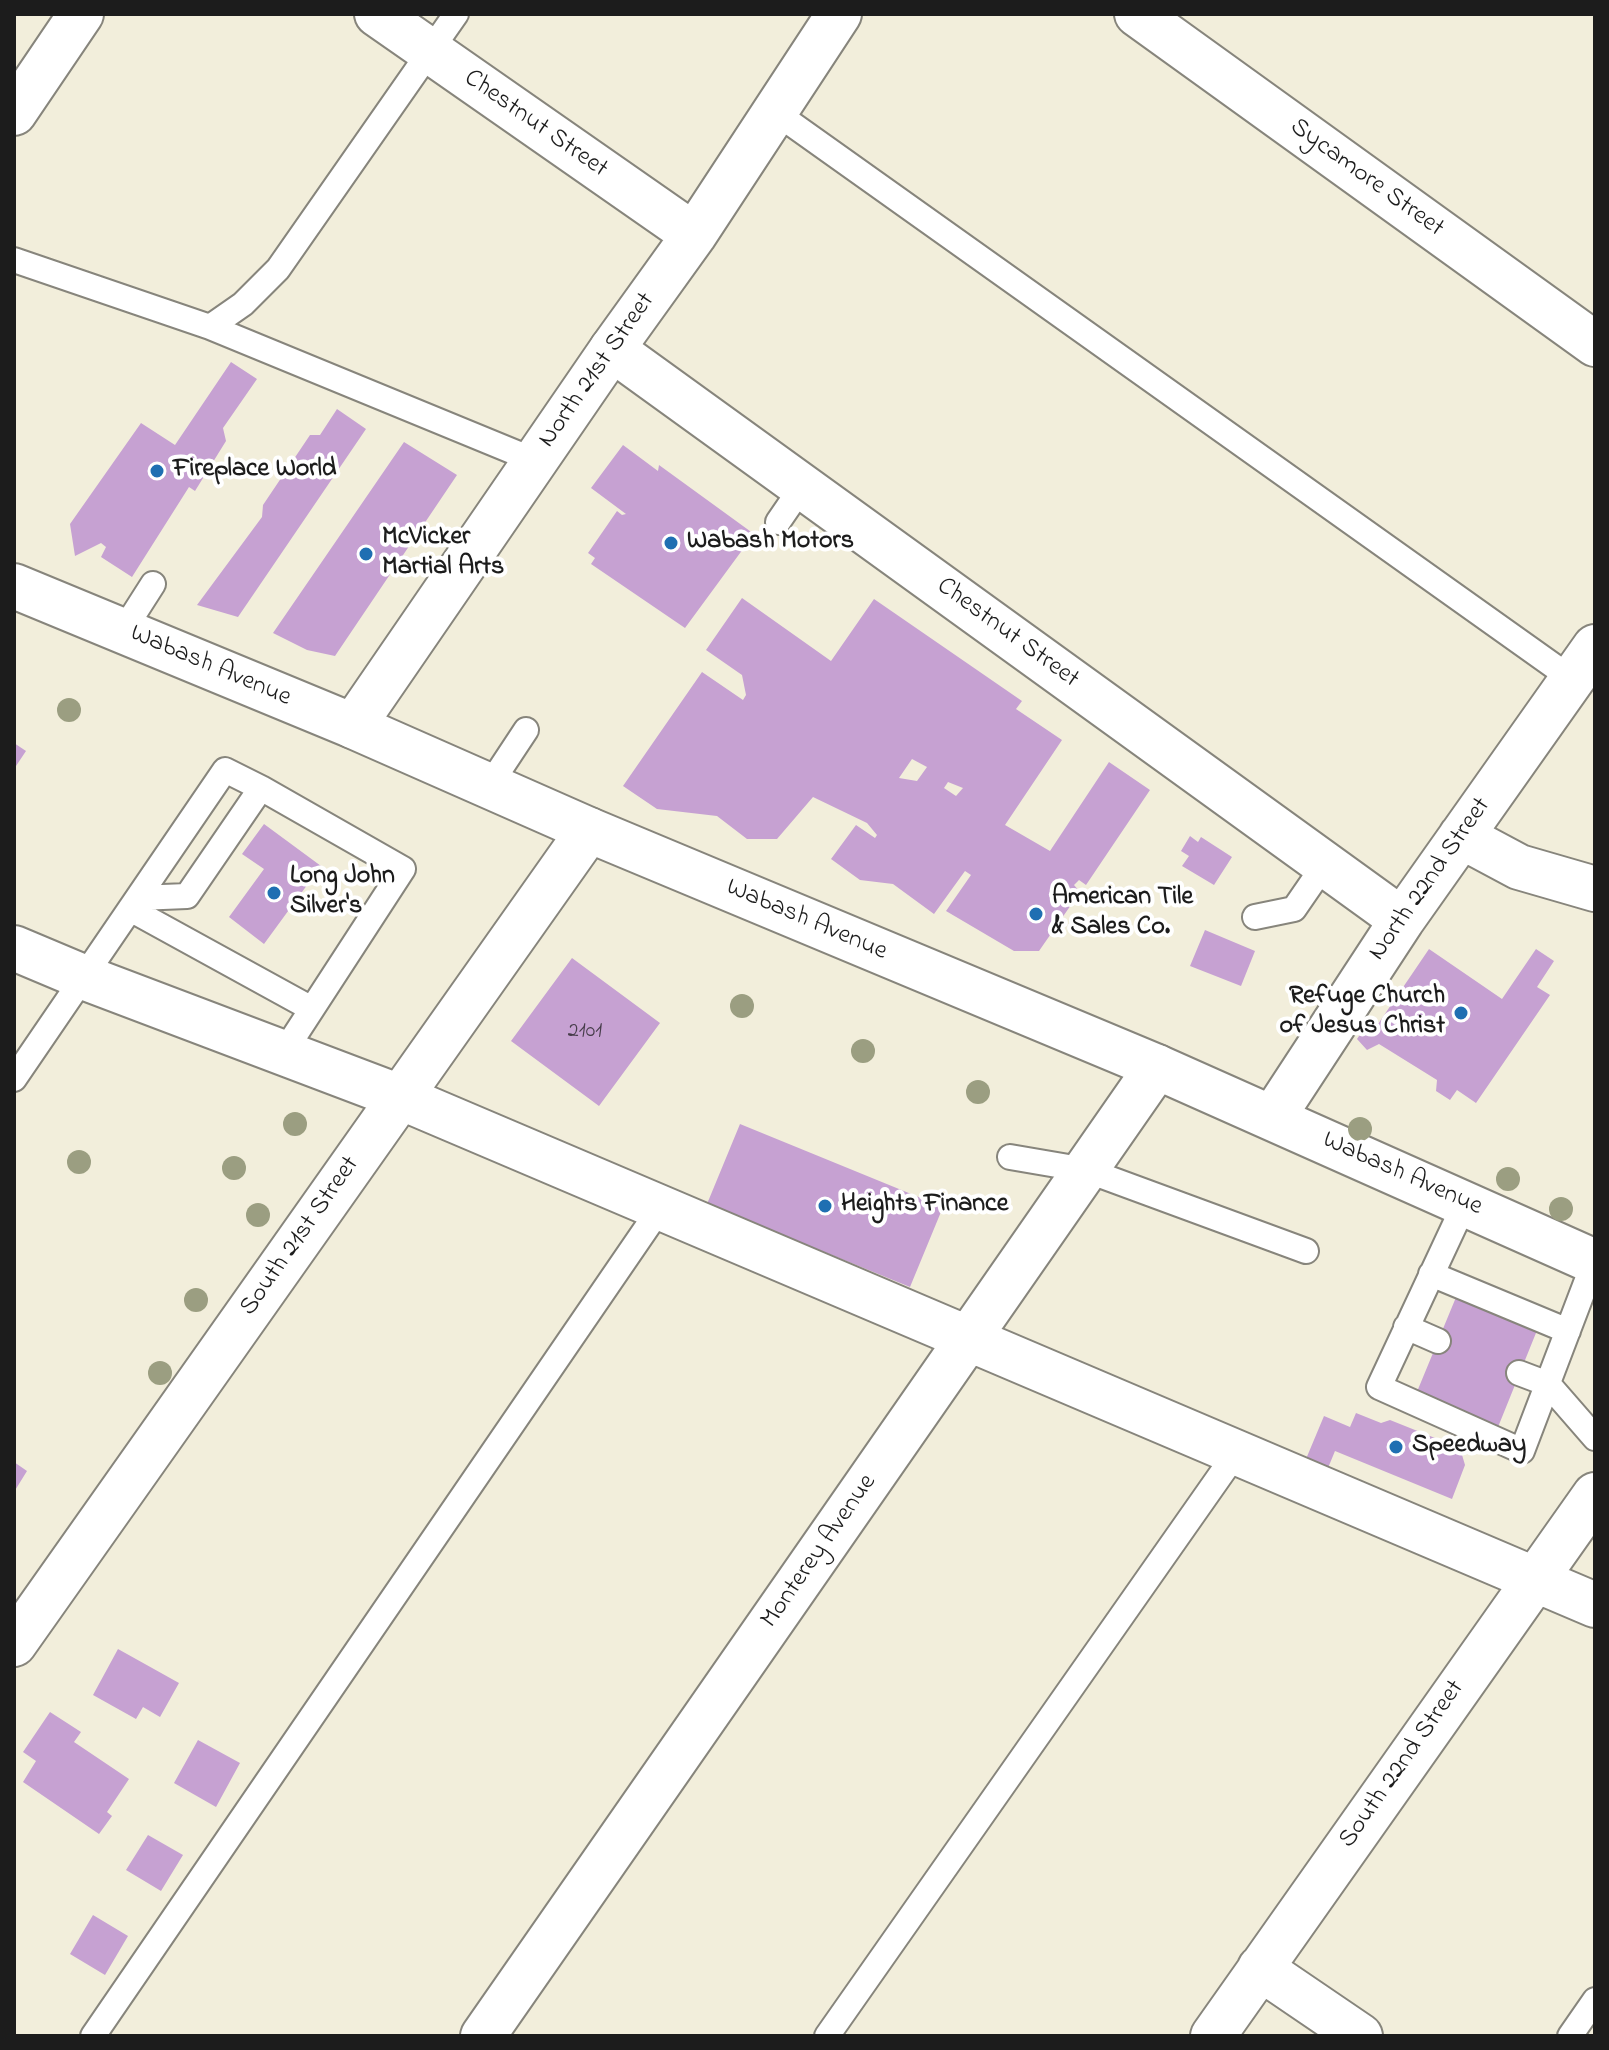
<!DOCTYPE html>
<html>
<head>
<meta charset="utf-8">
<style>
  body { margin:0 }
  #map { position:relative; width:1609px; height:2050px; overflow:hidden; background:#f2eedb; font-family:"Indie Flower",sans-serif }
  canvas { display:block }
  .frame { position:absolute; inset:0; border:16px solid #1c1c1c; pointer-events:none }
</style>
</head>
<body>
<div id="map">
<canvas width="1609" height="2050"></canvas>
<div class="frame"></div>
</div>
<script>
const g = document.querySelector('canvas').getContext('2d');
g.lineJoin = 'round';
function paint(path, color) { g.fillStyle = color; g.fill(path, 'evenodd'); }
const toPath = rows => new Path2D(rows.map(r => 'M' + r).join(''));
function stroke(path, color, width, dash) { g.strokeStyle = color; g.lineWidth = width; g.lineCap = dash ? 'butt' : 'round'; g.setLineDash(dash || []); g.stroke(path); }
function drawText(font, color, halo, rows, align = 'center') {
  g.font = font + ' "Indie Flower",sans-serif'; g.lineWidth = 8; g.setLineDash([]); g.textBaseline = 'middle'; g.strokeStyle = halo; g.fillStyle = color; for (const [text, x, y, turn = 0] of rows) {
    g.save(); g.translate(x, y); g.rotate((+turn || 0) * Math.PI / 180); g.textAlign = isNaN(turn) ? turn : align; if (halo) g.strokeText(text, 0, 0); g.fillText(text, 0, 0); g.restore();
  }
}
const building = toPath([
  [231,362,257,379,223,428,226,441,195,491,189,487,132,577,101,557,106,547,101,543,75,556,70,524,141,423,175,445],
  [337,409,366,429,238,617,197,605,262,517,263,505,310,435,320,435],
  [404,442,457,475,335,656,307,650,273,633],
  [623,445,658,471,659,465,754,534,685,628,591,564,595,558,588,553,617,511,622,515,626,514,591,488],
  [742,598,831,661,874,599,1022,701,1016,709,1062,740,1005,825,1050,851,1109,762,1150,790,1086,885,1079,880,1074,885,1080,892,1039,951,1014,951,946,911,971,875,965,871,934,914,893,884,860,880,831,859,856,825,875,838,877,835,867,823,813,797,777,839,747,839,717,816,657,809,623,786,702,672,743,700,746,695,742,675,706,650],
  [912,759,927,767,917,781,899,778],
  [948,782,963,788,956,796,944,788],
  [14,743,26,751,14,769],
  [264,824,321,866,264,944,229,917,264,869,242,854],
  [1190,836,1198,842,1201,837,1232,857,1214,885,1182,866,1189,856,1181,851],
  [1205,930,1255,951,1241,986,1190,966],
  [1429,949,1502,999,1536,949,1554,961,1537,987,1550,995,1476,1103,1457,1090,1450,1100,1436,1091,1437,1080,1379,1044,1367,1050,1357,1039,1365,1027,1374,1030],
  [572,958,660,1023,599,1106,511,1041],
  [740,1124,943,1207,910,1287,707,1204],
  [1459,1290,1540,1323,1496,1432,1414,1399],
  [1356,1413,1381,1423,1390,1420,1460,1448,1465,1465,1452,1499,1335,1451,1328,1468,1306,1459,1324,1416,1350,1427],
  [14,1462,27,1471,14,1492],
  [118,1649,179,1683,160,1717,143,1707,136,1719,93,1695],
  [50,1712,81,1732,74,1742,129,1779,107,1812,112,1816,99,1834,23,1782,36,1761,23,1752],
  [198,1740,240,1763,216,1807,174,1783],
  [148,1835,183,1855,161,1891,126,1870],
  [93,1915,128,1936,105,1975,70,1954]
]);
const service = toPath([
  [775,112,1572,679],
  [14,260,210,327,243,304,278,269,456,14],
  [210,327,536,461],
  [778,522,802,487],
  [123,631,153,584],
  [489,786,526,730],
  [138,898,187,896,261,788],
  [130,909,312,1009],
  [1255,917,1294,909,1325,864],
  [14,1079,225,770,261,788,403,869,284,1052],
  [1010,1157,1086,1170,1306,1251],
  [1465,1203,1379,1387,1522,1451,1594,1262],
  [1431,1274,1568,1331],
  [1406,1327,1438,1341],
  [1519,1373,1548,1384,1595,1438],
  [93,2036,661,1207],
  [827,2036,1236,1453],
  [1570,2036,1595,2000]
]);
const minor = toPath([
  [1137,14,1595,344],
  [14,113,81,14],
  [612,349,1402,920],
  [1461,836,1519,867,1595,889],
  [14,948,83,977,400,1097,1595,1605],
  [1273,1117,1402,920,1595,647],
  [14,1644,589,830],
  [1260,1968,1360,2036],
  [483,2036,1157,1067],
  [1213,2036,1595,1495]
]);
const tertiary = toPath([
  [377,14,694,235],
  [353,726,612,349,694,235,839,14]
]);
const primary = toPath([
  [14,586,353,726,589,830,1157,1067,1595,1262]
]);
const trees = [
  [69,710],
  [742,1006],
  [863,1051],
  [978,1092],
  [295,1124],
  [1360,1129],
  [79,1162],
  [234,1168],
  [1508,1179],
  [1561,1209],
  [258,1215],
  [196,1300],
  [160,1373]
];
const markers = [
  [157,471,8,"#1f6fb2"],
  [671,543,8,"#1f6fb2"],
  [366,554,8,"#1f6fb2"],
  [274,893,8,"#1f6fb2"],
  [1036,914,8,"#1f6fb2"],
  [1461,1013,8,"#1f6fb2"],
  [825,1206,8,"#1f6fb2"],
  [1396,1447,8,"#1f6fb2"]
];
const numberNames = [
  ["2101",585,1032]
];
const streetNames = [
  ["Chestnut Street",535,125,35],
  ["Sycamore Street",1366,179,36],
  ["North 21st Street",598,371,-55],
  ["Chestnut Street",1007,634,36],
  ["Wabash Avenue",210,667,23],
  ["North 22nd Street",1431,880,-55],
  ["Wabash Avenue",806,921,23],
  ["Wabash Avenue",1402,1175,24],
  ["South 21st Street",301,1237,-55],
  ["Monterey Avenue",820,1552,-55],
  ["South 22nd Street",1403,1765,-55]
];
const poiNames = [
  ["Fireplace World",173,471],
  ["McVicker",382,539],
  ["Martial Arts",382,569],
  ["Wabash Motors",687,543],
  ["Long John",290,878],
  ["Silver's",290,908],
  ["American Tile",1052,899],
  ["& Sales Co.",1052,929],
  ["Refuge Church",1445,998,"right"],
  ["of Jesus Christ",1445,1028,"right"],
  ["Heights Finance",841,1206],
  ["Speedway",1412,1447]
];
paint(building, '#c6a1d2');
stroke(service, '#87857c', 28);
stroke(minor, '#87857c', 48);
stroke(tertiary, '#87857c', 48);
stroke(primary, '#87857c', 48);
stroke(service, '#fff', 24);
stroke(minor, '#fff', 44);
stroke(tertiary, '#fff', 44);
stroke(primary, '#fff', 44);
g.fillStyle = '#9b9e81';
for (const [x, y] of trees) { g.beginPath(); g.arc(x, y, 12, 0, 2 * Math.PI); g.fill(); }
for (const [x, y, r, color] of markers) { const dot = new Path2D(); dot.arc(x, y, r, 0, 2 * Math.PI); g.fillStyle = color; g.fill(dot); stroke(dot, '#fff', 3); }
drawText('22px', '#463d4a', null, numberNames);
drawText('26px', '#1c1c1c', '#fff', streetNames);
drawText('bold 26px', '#1c1c1c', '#fff', poiNames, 'left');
</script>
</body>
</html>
